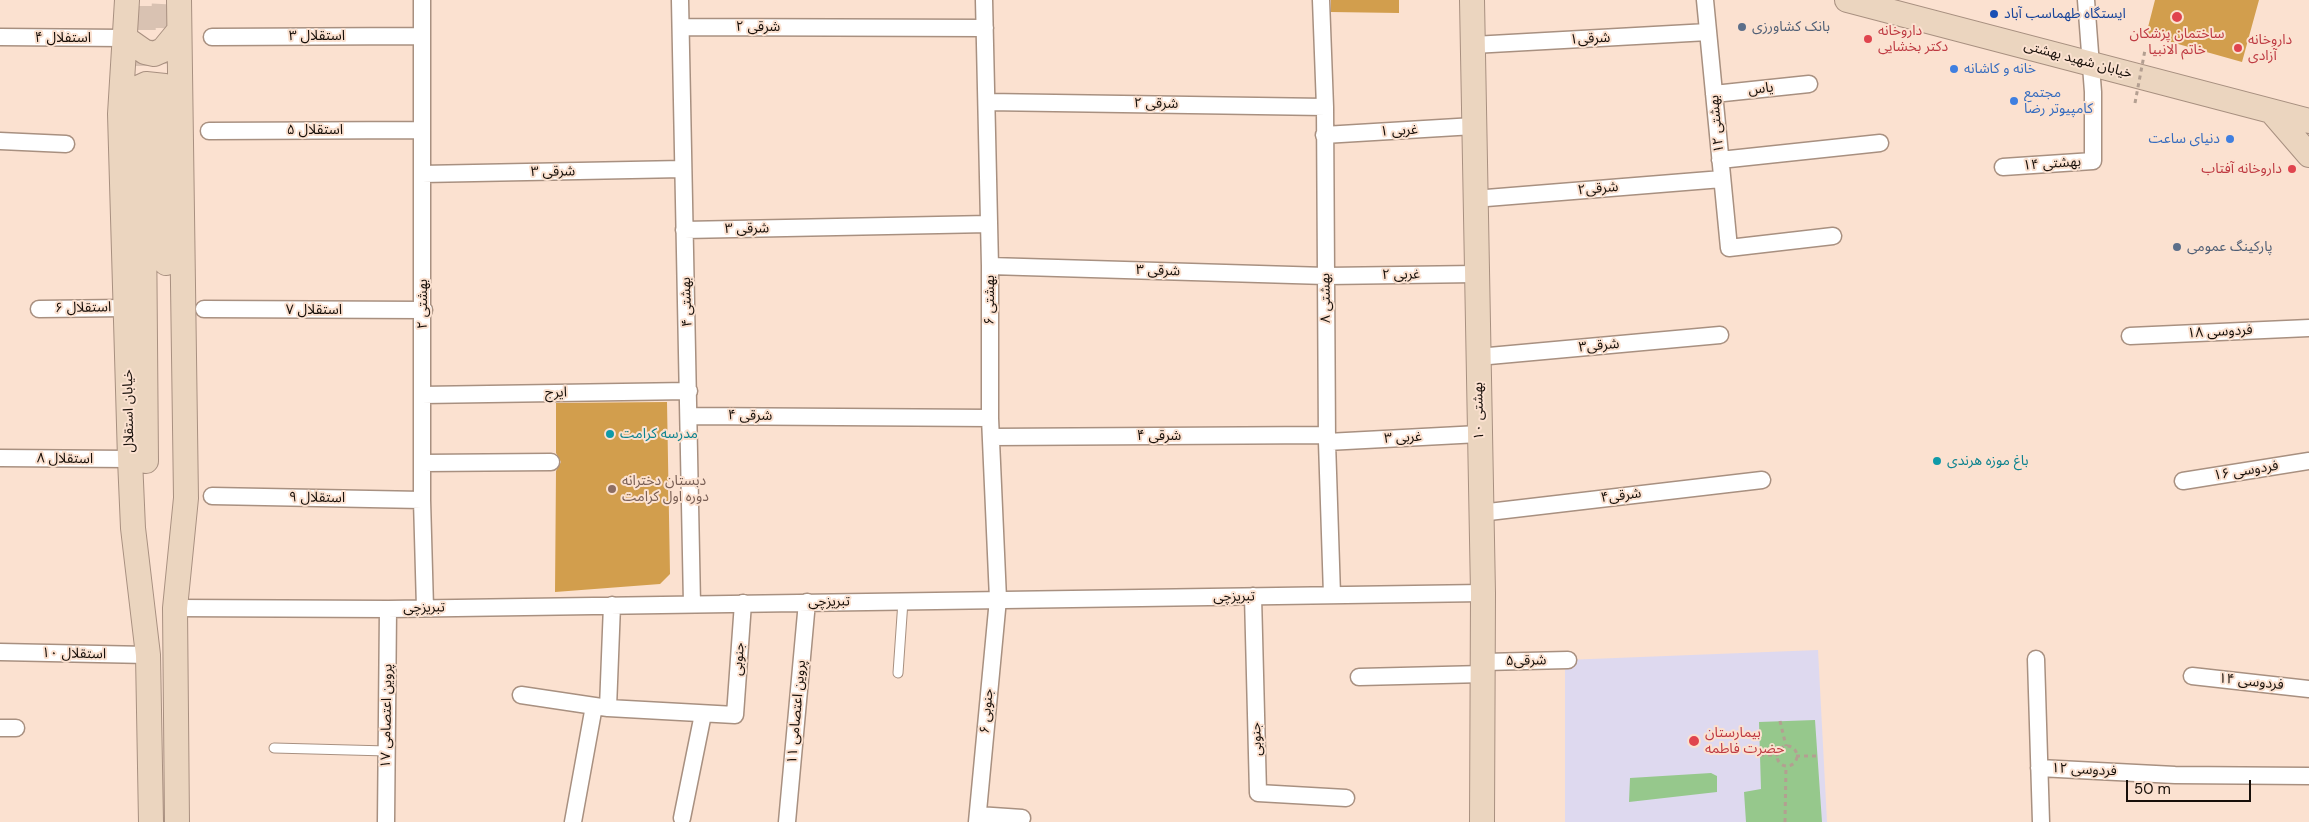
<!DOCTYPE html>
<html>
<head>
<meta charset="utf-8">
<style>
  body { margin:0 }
  #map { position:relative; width:2309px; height:822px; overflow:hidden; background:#fbe1d0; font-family:"DM Sans",sans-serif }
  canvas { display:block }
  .scale { position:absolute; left:2126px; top:780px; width:125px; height:22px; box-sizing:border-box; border:2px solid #170f09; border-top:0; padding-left:6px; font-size:15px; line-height:18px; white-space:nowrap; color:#170f09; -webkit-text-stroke:4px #fbe1d0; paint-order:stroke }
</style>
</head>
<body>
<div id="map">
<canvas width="2309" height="822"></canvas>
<div class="scale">50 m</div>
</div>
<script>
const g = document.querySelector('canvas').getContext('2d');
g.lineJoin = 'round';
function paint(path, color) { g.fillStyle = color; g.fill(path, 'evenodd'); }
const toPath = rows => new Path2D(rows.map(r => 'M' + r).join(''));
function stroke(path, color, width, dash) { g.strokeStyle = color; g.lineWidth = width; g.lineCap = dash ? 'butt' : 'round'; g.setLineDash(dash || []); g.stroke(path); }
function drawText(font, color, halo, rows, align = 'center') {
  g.font = font + ' "DM Sans","Noto Sans Arabic",sans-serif'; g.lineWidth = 4; g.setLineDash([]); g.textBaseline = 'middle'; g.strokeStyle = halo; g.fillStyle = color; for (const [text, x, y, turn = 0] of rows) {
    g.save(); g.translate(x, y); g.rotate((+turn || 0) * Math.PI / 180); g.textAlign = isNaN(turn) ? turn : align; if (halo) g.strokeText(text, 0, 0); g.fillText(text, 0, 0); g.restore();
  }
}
const medical = toPath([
  [1818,650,1827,822,1565,822,1565,660]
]);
const green = toPath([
  [1815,720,1822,822,1746,822,1744,792,1761,789,1759,722],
  [1711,773,1717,776,1717,792,1629,802,1630,778]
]);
const building = toPath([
  [1331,0,1399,0,1399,13,1331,12],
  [2155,0,2259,0,2242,62,2146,35],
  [667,402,670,574,660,584,555,592,556,471,561,462,556,453,556,403]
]);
const secondaryTunnel = toPath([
  [163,100,161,58,164,0],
  [143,102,144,0]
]);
const path = toPath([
  [1780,721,1786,746],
  '1777 756a10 10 0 1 1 20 0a10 10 0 1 1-20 0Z',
  [1760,755,1777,755],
  [1796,756,1817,756],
  [1785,822,1786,766]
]);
const lane = toPath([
  [898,673,903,601],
  [274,748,387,751]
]);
const street = toPath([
  [422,0,422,500,425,608],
  [680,0,692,604],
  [1321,0,1325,107,1327,442,1332,595],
  [1705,0,1729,248,1833,236],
  [681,27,985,28],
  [0,37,125,38],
  [212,37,422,36],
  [1473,45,1708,32],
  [1714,94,1809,84],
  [987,102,1325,107],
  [209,131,422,130],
  [1324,135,1474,126],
  [0,141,66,144],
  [1720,160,1880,143],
  [2003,167,2093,161,2093,92,2086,0],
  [422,174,683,169],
  [1474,199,1722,179],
  [684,230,989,224],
  [990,266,1326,276,1477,274],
  [39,309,126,308],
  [204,309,424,310],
  [2130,336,2309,328],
  [1478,357,1720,335],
  [422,395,689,391],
  [690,416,990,418],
  [991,437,1327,435],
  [1327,442,1479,434],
  [0,458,130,459],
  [422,463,551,462],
  [2183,481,2309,461],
  [212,496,422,500],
  [1480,513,1762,480],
  [1253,596,1258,793,1346,798],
  [175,608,388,609,1483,593],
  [0,652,148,655],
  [2036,659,2041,822],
  [1484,662,1568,660],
  [2192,676,2309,689],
  [1359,677,1484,674],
  [521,695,608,708,735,715,743,603],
  [608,708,612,605],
  [0,728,16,728],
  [2039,768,2175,775,2309,776],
  [978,815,1022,818],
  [682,818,703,714],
  [386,822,388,609],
  [573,822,594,706],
  [787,822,807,602],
  [977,822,998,599,990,418,990,266,984,0]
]);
const secondary = toPath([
  [127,0,120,114,130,459,133,528,148,655,151,822],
  [1472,0,1483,593,1482,822],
  [1847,0,2309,121],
  [125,38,145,52,154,54,163,50,177,33],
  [163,100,166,263],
  [143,102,146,461],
  [121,111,125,98,131,91,146,84,165,86,177,97,180,104],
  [2271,111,2309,155],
  [177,822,175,608,186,498,179,0]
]);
const pathBridge = toPath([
  [2135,103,2145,50]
]);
const markers = [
  [1994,14,5,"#1a4fb4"],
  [2177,17,6,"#e0444e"],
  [1742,27,5,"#5c6f8a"],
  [1868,39,5,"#e0444e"],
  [2238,48,5,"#e0444e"],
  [1954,69,5,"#3f7fe0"],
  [2014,101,5,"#3f7fe0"],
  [2230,139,5,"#3f7fe0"],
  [2292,169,5,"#e0444e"],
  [2177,247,5,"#5c6f8a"],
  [610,434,5,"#0f9aa8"],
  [1937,461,5,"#0f9aa8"],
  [612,489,5,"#8d6e63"],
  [1694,741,6,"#e0444e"]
];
const transitNames = [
  ["ایستگاه طهماسب آباد",2004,14]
];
const streetNames = [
  ["شرقی ۲",758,27],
  ["استقلال ۳",317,36],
  ["استفلال ۴",63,38],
  ["شرقی۱",1590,39,-3],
  ["خیابان شهید بهشتی",2078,60,15],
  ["یاس",1761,89,-6],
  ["شرقی ۲",1156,104,1],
  ["بهشتی ۱۲",1717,124,-95],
  ["استقلال ۵",315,130],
  ["غربی ۱",1399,131,-3],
  ["بهشتی ۱۴",2052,164,-4],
  ["۳ شرقی",553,172,-1],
  ["شرقی۲",1598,189,-5],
  ["شرقی ۳",747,229,-1],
  ["شرقی ۳",1158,271,2],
  ["غربی ۲",1401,275,-1],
  ["بهشتی ۸",1326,298,-91],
  ["بهشتی ۶",990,300,-90],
  ["بهشتی ۴",687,302,-92],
  ["بهشتی ۲",423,304,-90],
  ["استقلال ۶",83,308,-1],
  ["استقلال ۷",314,310],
  ["فردوسی ۱۸",2220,332,-3],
  ["شرقی۳",1599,346,-5],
  ["ایرج",556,393,-1],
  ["خیابان استقلال",129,411,-91],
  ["بهشتی ۱۰",1479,411,-91],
  ["شرقی ۴",750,416,1],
  ["شرقی ۴",1159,436],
  ["غربی ۳",1403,438,-3],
  ["استقلال ۸",65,459,1],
  ["فردوسی ۱۶",2246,471,-9],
  ["شرقی۴",1621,496,-7],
  ["استقلال ۹",317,498,1],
  ["تبریزچی",1234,597,-1],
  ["تبریزچی",829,602,-1],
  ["تبریزچی",424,608,-1],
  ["استقلال ۱۰",74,654,1],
  ["جنوبی",739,659,-86],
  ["شرقی۵",1526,661,-1],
  ["فردوسی ۱۴",2251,682,6],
  ["جنوبی ۶",987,711,-85],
  ["پروین اعتصامی ۱۱",797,712,-85],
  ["پروین اعتصامی ۱۷",387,716,-89],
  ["جنوبی",1257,739,-92],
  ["فردوسی ۱۲",2084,770,3]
];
const serviceNames = [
  ["بانک کشاورزی",1752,27],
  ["پارکینگ عمومی",2187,247]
];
const healthNames = [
  ["داروخانه",1878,31],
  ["دکتر بخشایی",1878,47],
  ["ساختمان پزشکان",2177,34,"center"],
  ["خاتم الانبیا",2177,50,"center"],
  ["داروخانه",2248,40],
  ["آزادی",2248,56],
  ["داروخانه آفتاب",2282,169,"right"],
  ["بیمارستان",1705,733],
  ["حضرت فاطمه",1705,749]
];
const shopNames = [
  ["خانه و کاشانه",1964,69],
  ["مجتمع",2024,93],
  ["کامپیوتر رضا",2024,109],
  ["دنیای ساعت",2220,139,"right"]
];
const cultureNames = [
  ["مدرسه کرامت",620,434],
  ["باغ موزه هرندی",1947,461]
];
const educationNames = [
  ["دبستان دخترانه",622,481],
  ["دوره اول کرامت",622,497]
];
paint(medical, '#ded9ef');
paint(green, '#96c88c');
paint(building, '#d29e4d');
stroke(secondaryTunnel, '#d9c2b2', 24, [24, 12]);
stroke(lane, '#a89080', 11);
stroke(street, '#a89080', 19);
stroke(secondary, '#a89080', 26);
stroke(path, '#b39f91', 3, [4, 4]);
stroke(lane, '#fff', 9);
stroke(street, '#fff', 16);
stroke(secondary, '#ebd5bf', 24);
stroke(pathBridge, '#b39f91', 3, [4, 4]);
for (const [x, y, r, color] of markers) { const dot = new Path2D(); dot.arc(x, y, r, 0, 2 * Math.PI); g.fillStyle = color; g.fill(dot); stroke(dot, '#fbe1d0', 2); }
drawText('14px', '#164399', '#fbe1d0', transitNames, 'left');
drawText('14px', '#170f09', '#fbe1d0', streetNames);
drawText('14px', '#4e5e75', '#fbe1d0', serviceNames, 'left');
drawText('14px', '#be3a42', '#fbe1d0', healthNames, 'left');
drawText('14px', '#366cbe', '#fbe1d0', shopNames, 'left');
drawText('14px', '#0d838f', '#fbe1d0', cultureNames, 'left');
drawText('14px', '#785e54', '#fbe1d0', educationNames, 'left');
</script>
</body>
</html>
